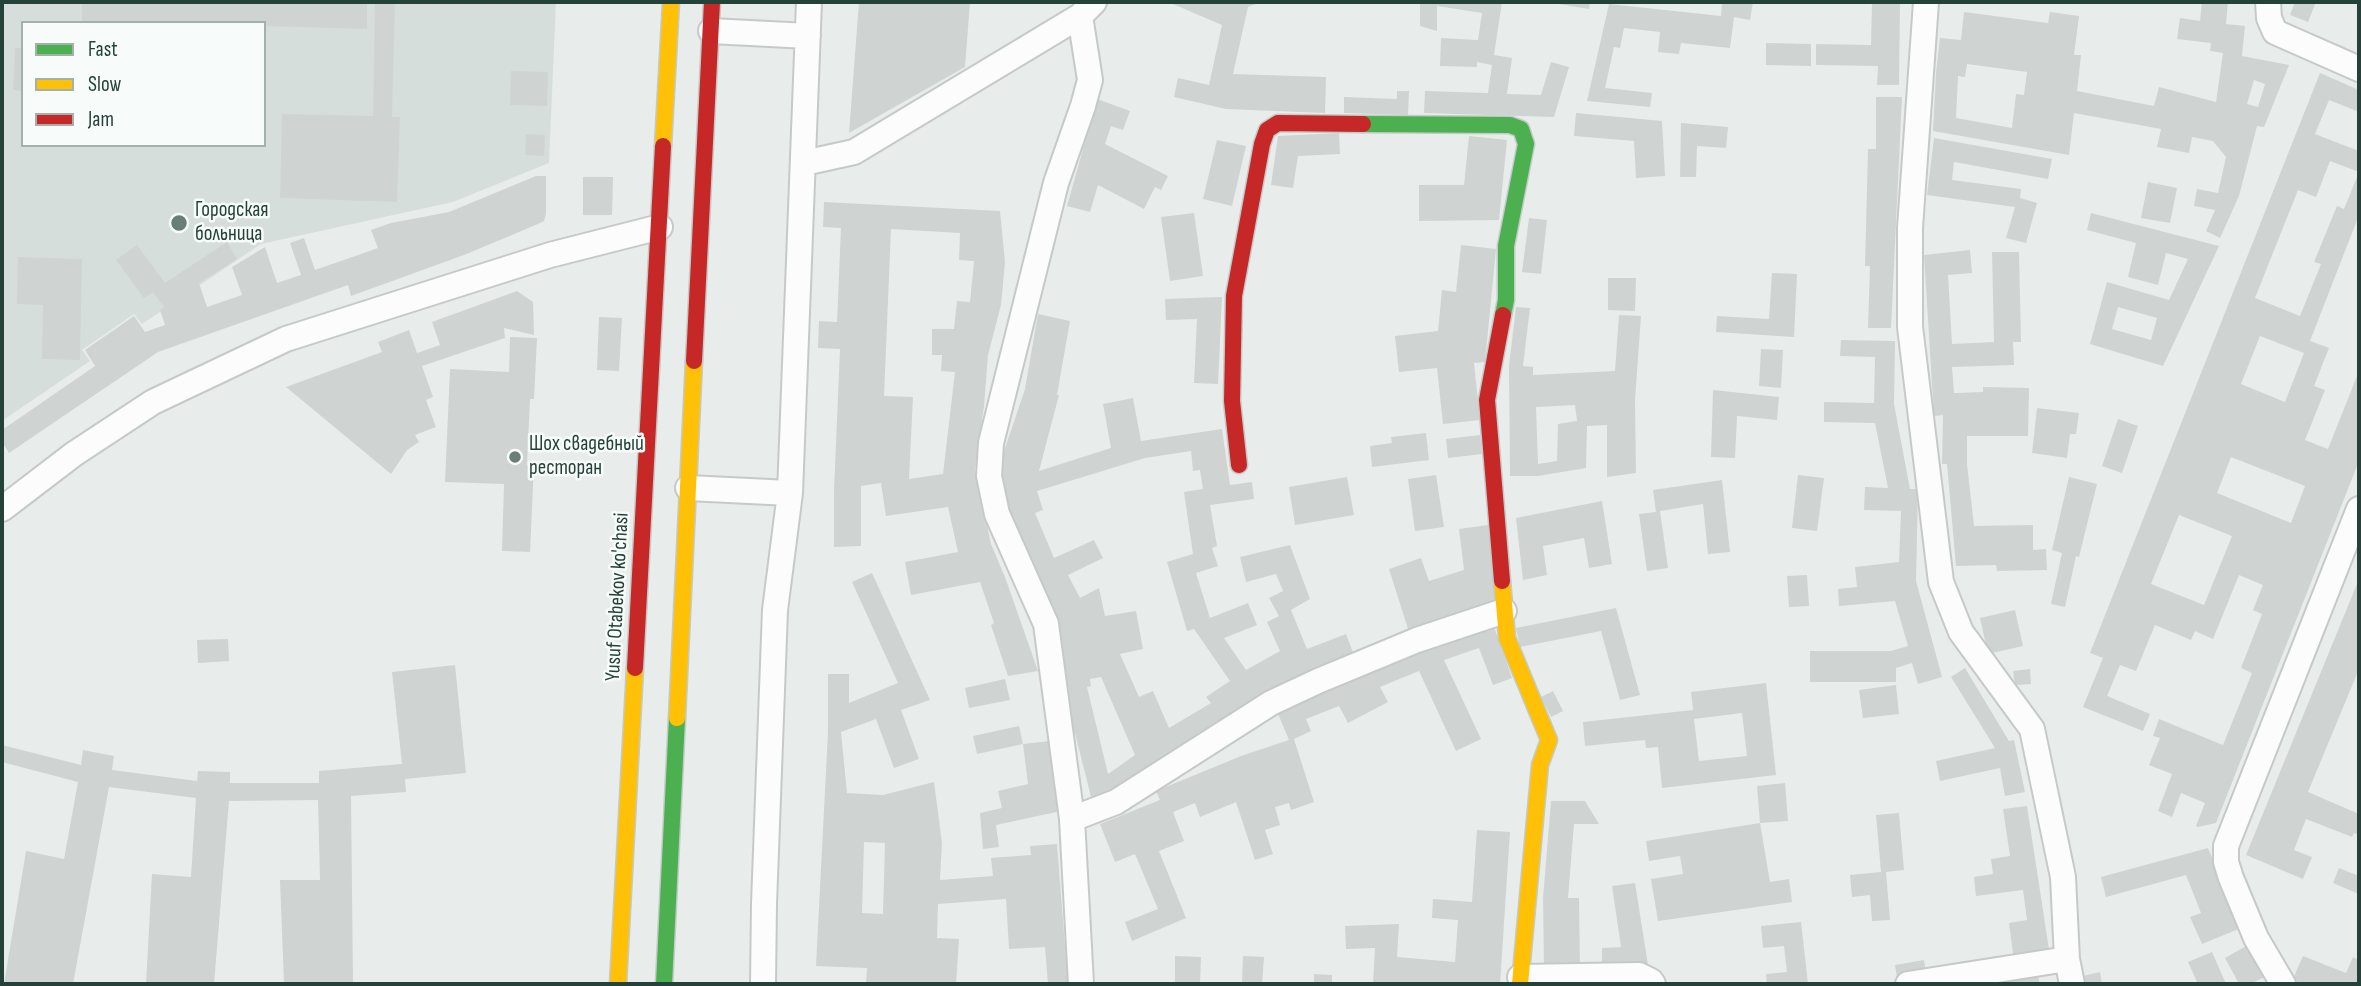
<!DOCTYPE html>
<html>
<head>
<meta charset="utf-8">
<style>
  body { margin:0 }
  #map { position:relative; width:2361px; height:986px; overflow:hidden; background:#e8edeb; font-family:"Sofia Sans Condensed",sans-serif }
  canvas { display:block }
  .frame { position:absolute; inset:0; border:4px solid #24423a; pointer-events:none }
  .legend { position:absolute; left:21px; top:21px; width:245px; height:126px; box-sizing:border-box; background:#f7fbf9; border:2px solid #a3b1ad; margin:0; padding:9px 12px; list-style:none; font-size:21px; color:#24423a }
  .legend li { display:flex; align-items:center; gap:14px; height:35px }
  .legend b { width:35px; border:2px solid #a3b1ad }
</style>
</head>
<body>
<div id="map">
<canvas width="2361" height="986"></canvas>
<div class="frame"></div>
<ul class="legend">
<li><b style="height:9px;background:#4caf50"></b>Fast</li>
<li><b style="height:9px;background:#ffc107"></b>Slow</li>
<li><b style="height:9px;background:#c62828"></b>Jam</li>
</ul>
</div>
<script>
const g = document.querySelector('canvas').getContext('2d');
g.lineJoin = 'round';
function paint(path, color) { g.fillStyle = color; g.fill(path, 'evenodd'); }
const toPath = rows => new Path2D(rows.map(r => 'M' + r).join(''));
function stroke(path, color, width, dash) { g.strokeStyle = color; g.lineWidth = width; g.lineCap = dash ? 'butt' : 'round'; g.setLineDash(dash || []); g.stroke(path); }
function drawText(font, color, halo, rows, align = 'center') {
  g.font = font + ' "Sofia Sans Condensed",sans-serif'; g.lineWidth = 5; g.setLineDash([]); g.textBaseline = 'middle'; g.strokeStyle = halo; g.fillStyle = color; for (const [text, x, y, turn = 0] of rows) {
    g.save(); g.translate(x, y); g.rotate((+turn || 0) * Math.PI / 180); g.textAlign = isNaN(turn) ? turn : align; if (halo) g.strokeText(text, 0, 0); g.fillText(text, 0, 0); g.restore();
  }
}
const built = toPath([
  [2,2,556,2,549,163,453,202,261,244,142,324,134,314,82,350,90,361,2,421],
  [23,23,264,23,264,145,23,145]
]);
const building = toPath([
  [82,2,367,2,367,29,264,26,264,23,82,22],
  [375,2,395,2,392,117,400,117,397,202,280,198,282,114,373,116],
  [859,2,970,2,965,67,849,133],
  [1168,2,1261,2,1248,7,1233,74,1326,77,1325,113,1226,109,1174,97,1178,78,1209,85,1222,25],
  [1420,2,1502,2,1494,55,1512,58,1507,94,1541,95,1551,62,1569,67,1554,117,1424,113,1425,91,1488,93,1492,65,1477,62,1477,67,1440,66,1441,38,1478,40,1482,13,1437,6,1437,31,1420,26],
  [1547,2,1590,2,1589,9],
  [1722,2,1753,2,1750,20,1734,17,1730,48,1681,43,1679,54,1658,52,1660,32,1624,28,1620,48,1614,47,1605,88,1652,93,1650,107,1587,101,1609,4,1721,16],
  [1872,2,1900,2,1899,85,1877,85,1878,66,1816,65,1816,44,1871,45],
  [2202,2,2228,2,2226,24,2245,26,2242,56,2289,65,2264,127,2257,126,2239,196,2220,238,2206,231,2215,210,2194,206,2197,189,2218,193,2226,157,2213,141,2192,137,2189,153,2157,147,2161,129,2074,113,2069,155,1933,131,1936,73,1940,38,1961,40,1964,12,2048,23,2050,12,2079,16,2074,55,2081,55,2077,91,2154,106,2159,87,2216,102,2223,53,2210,51,2211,43,2177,39,2180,18,2200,21],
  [1967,64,2027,72,2024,95,2016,94,2012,128,1956,118,1958,76,1965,77],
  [2254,80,2265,84,2258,107,2247,104],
  [2295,2,2316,2,2308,22,2290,15],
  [1766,43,1811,44,1811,66,1766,65],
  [15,48,23,48,23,91,13,90],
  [511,71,548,72,547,106,510,105],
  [2320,73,2359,90,2359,112,2329,100,2315,134,2359,151,2359,215,2310,341,2329,348,2314,386,2325,390,2305,440,2328,449,2359,371,2359,461,2216,823,2198,827,2196,826,2205,803,2181,793,2172,817,2158,811,2172,774,2149,765,2160,738,2153,736,2159,719,2223,745,2252,673,2241,668,2262,614,2253,610,2263,585,2239,575,2213,639,2195,631,2191,640,2155,625,2136,671,2120,665,2107,696,2150,714,2143,731,2083,707,2103,658,2090,653],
  [2330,161,2359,172,2344,209,2337,206,2314,262,2321,264,2300,316,2255,298,2298,190,2316,197],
  [2260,336,2304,353,2285,402,2241,384],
  [2231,457,2305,486,2291,523,2217,493],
  [2179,515,2232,536,2204,605,2151,584],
  [1397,91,1409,91,1408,115,1344,113,1344,97,1397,99],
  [1876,97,1902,97,1891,328,1868,328,1870,266,1865,266,1868,149,1876,149],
  [1097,99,1130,111,1123,130,1111,126,1105,144,1168,176,1161,190,1155,187,1144,209,1098,185,1090,212,1067,206],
  [1576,113,1662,121,1665,176,1636,178,1634,141,1574,136],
  [1681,123,1728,127,1726,148,1697,146,1696,177,1680,177],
  [1339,133,1340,154,1298,156,1293,188,1271,185,1278,136],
  [526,134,545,135,544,156,525,155],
  [1469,136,1507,140,1499,220,1419,221,1419,185,1464,185],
  [1934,138,2052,159,2048,179,1954,162,1952,180,2021,189,2020,198,2037,203,2026,243,2006,238,2015,207,1927,195],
  [1217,140,1246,146,1232,206,1203,199],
  [536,176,546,176,546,214,544,221,538,224,464,255,351,296,348,285,158,352,9,453,2,442,2,430,95,366,85,350,134,316,145,332,165,325,160,310,164,307,153,292,144,298,116,260,137,245,165,283,227,242,237,259,199,283,207,307,242,295,232,267,265,247,277,283,301,275,290,243,304,238,315,270,378,248,371,230,391,223,449,212],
  [583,177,613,177,612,215,583,215],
  [2148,182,2177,188,2170,223,2141,218],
  [824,202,1000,211,1005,262,1001,305,988,355,984,406,975,470,991,544,1005,577,1038,671,1008,676,991,625,994,623,980,582,911,595,905,562,958,552,948,507,886,516,881,483,861,486,861,546,834,547,834,490,840,349,818,348,819,321,837,322,841,228,823,227],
  [891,229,960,233,959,260,974,261,970,302,957,301,954,329,932,329,932,355,942,355,941,371,955,372,943,474,909,479,913,397,884,396],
  [1194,213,1203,276,1170,281,1161,217],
  [2091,213,2219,246,2163,366,2090,344,2107,282,2169,300,2188,259,2166,253,2158,285,2128,277,2136,243,2087,230],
  [2118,307,2157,318,2151,340,2112,329],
  [1529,218,1547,220,1541,274,1522,272],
  [1461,245,1496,249,1485,362,1474,363,1480,420,1443,424,1437,368,1399,372,1395,336,1438,331,1442,290,1456,292],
  [1970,250,1972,273,1948,275,1952,344,1994,342,1992,252,2019,252,2021,342,2013,342,2014,365,1952,367,1954,393,1983,392,1983,387,2029,388,2028,436,1967,436,1967,464,1974,526,2033,525,2033,550,2046,549,2047,570,1997,571,1996,565,1956,566,1947,464,1942,464,1943,415,1934,416,1924,255],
  [18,257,82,259,80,360,42,359,43,305,17,304],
  [1772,273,1797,274,1794,337,1716,332,1717,316,1769,319],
  [1608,278,1636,278,1635,311,1608,310],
  [517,291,533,302,534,335,504,328,505,338,422,366,433,397,426,400,436,427,415,435,419,442,407,450,391,474,286,387,382,352,378,342,409,330,417,353,440,345,432,322],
  [1222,297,1218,384,1194,383,1197,319,1166,320,1165,299],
  [1516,307,1530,308,1523,366,1533,367,1533,375,1615,371,1619,315,1641,316,1635,400,1636,473,1607,477,1607,425,1587,426,1586,468,1538,476,1510,476,1509,366],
  [1575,405,1577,421,1558,424,1557,461,1538,464,1536,407],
  [1038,314,1070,321,1057,395,1059,395,1039,471,1111,448,1103,404,1133,398,1141,441,1222,429,1230,485,1252,482,1254,499,1210,505,1217,546,1212,548,1218,566,1196,573,1210,618,1248,603,1257,625,1224,638,1246,670,1280,651,1267,622,1279,616,1269,598,1283,591,1276,574,1246,582,1240,557,1290,545,1310,599,1291,610,1307,649,1346,634,1355,658,1113,796,1092,801,1075,733,1073,734,1064,692,1069,691,1055,612,1031,568,1000,492,1002,457,1025,389],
  [1191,451,1193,471,1200,470,1203,489,1184,492,1193,554,1167,562,1187,631,1194,629,1230,681,1206,697,1211,703,1169,728,1153,691,1139,697,1120,654,1143,649,1136,611,1105,616,1099,588,1080,598,1068,575,1103,558,1094,540,1054,558,1035,513,1043,510,1037,491,1145,458],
  [1101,677,1135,755,1108,774,1087,687,1091,686,1090,679],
  [599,317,622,318,619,371,597,370],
  [510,337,537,338,534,399,530,399,527,465,534,465,530,552,502,551,504,484,445,482,450,369,509,372],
  [1841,340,1895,341,1894,404,1910,489,1918,489,1916,581,1942,677,1918,684,1912,663,1896,668,1896,682,1810,682,1810,651,1891,651,1908,646,1895,601,1839,606,1838,589,1857,587,1855,567,1899,562,1901,511,1864,510,1865,487,1888,488,1875,423,1824,422,1824,402,1874,403,1875,357,1840,356],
  [1761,349,1783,350,1781,388,1759,386],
  [1713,390,1779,397,1777,420,1737,416,1735,458,1711,457],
  [2037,408,2079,413,2076,434,2070,434,2067,458,2032,453],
  [2118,419,2138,426,2122,473,2102,466],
  [1426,433,1429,460,1372,467,1370,446,1392,443,1391,437],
  [1480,435,1482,454,1448,458,1446,439],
  [1436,475,1444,527,1415,531,1408,479],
  [1798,475,1824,478,1817,531,1792,528],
  [1347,477,1354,515,1295,525,1289,487],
  [2069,477,2097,484,2079,557,2076,556,2065,607,2051,604,2062,553,2052,550],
  [1722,480,1730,552,1708,554,1703,504,1660,511,1668,568,1647,571,1639,514,1656,512,1653,490],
  [1602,501,1612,564,1589,568,1584,538,1543,546,1547,575,1523,580,1516,518],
  [1488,525,1497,603,1409,632,1389,569,1421,558,1429,581,1464,570,1459,529],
  [872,573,930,700,901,710,919,759,894,768,876,719,841,732,847,793,883,795,934,782,942,843,940,880,993,876,991,858,1031,855,1030,846,1057,844,1068,984,1048,984,1045,947,1009,949,1006,899,938,904,937,938,959,939,956,984,866,984,867,968,816,966,828,732,828,674,849,674,849,703,898,683,852,582],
  [864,842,885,843,883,914,862,913],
  [1807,575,1809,606,1789,607,1787,576],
  [2359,579,2359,669,2308,792,2359,814,2359,835,2354,833,2352,837,2306,819,2294,850,2312,857,2303,879,2246,855],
  [1616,608,1640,695,1620,700,1601,631,1520,647,1516,628],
  [2015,610,2023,646,1988,654,1980,618],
  [1493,624,1512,678,1493,685,1479,648,1444,660,1481,739,1456,751,1419,671,1380,687,1388,702,1348,723,1339,706,1306,719,1311,731,1294,739,1314,802,1291,810,1289,803,1275,807,1280,825,1265,830,1273,854,1255,860,1236,802,1200,817,1195,803,1173,812,1184,841,1159,851,1186,918,1132,941,1125,922,1158,909,1135,854,1115,862,1100,824,1160,800,1156,791,1241,756,1289,740,1276,709],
  [228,639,229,661,198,663,197,640],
  [455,665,466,773,405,779,406,792,351,796,353,984,284,984,280,880,320,880,318,800,229,801,214,984,146,984,152,874,191,877,196,798,109,787,73,984,4,984,26,851,64,859,78,782,2,762,2,745,81,765,83,750,114,756,112,770,197,781,198,771,230,772,230,783,319,783,319,771,402,764,392,672],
  [1965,668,2009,741,2014,740,2025,792,2005,796,2000,768,1940,781,1936,761,1995,748,1951,677],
  [2030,669,2031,684,2015,685,2013,671],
  [1005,679,1010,700,969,708,965,688],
  [1766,683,1776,775,1662,788,1658,747,1646,748,1645,740,1585,746,1583,722,1693,710,1691,692],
  [1742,713,1747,756,1699,761,1694,719],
  [1896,685,1899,714,1863,718,1859,690],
  [1553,691,1563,711,1551,717,1541,697],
  [1019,726,1023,744,1050,741,1061,811,996,825,999,847,983,849,980,813,1002,808,998,791,1028,784,1023,744,977,754,973,736],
  [1785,783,1788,821,1760,823,1757,786],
  [1551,801,1585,801,1599,824,1574,824,1568,898,1579,898,1580,967,1544,968,1543,898],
  [2027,806,2050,956,2014,961,2009,923,2027,920,2023,890,1976,896,1974,877,1993,874,1991,859,2010,856,2003,809],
  [1899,813,1904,870,1886,872,1890,920,1872,921,1870,895,1852,897,1850,875,1881,872,1876,815],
  [1760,823,1770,882,1789,879,1792,902,1658,921,1651,879,1683,874,1680,856,1649,861,1646,841],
  [1477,830,1510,832,1500,984,1373,984,1375,948,1346,949,1345,926,1399,924,1397,957,1455,962,1458,920,1432,918,1433,899,1472,902],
  [2208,848,2241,928,2202,944,2190,917,2201,913,2186,875,2106,897,2101,877],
  [2339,868,2359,876,2359,894,2333,883],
  [1635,883,1648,965,1602,967,1602,948,1621,947,1612,886],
  [1801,922,1808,984,1767,984,1766,974,1787,972,1784,946,1763,948,1761,926],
  [2248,945,2265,977,2250,984,2239,984,2225,958],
  [2212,952,2226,984,2198,984,2188,962],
  [1175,956,1201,957,1200,984,1175,984],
  [1243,956,1264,957,1262,984,1242,984],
  [2303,956,2346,973,2353,957,2359,960,2359,984,2300,984,2292,981],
  [1924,960,1926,974,1897,978,1895,965],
  [2100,972,2102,984,2085,984,2083,976],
  [1314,974,1332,975,1332,984,1314,984],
  [2038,976,2040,984,2004,984,2003,983]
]);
const street = toPath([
  [1926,2,1910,228,1910,327,1941,582,1961,632,2032,729,2063,877,2067,959,2072,984],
  [2268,2,2269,18,2275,32,2359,69],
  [1080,16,1090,80,1083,106,1056,183,991,443,989,476,997,514,1046,624,1072,819,1081,984],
  [711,31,808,36],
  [804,163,854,152,1080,16,1094,2],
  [688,488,790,493],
  [2,509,74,454,153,402,286,339,550,255,660,227],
  [1072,819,1116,802,1271,703,1318,681,1417,640,1504,611],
  [1520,977,1639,975,1651,981,1653,984],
  [763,984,764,904,775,610,790,493,809,2],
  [1908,984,2067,959],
  [2283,984,2256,938,2231,878,2226,862,2226,846,2359,509]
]);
const fast = toPath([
  [1363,124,1510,125,1521,129,1526,144,1506,246,1506,300,1503,315],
  [664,984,677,718]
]);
const slow = toPath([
  [663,146,671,2],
  [1502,581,1507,638,1549,740,1540,765,1520,984],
  [677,718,694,361],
  [618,984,635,668]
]);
const jam = toPath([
  [694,361,712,2],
  [1239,465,1232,401,1234,296,1262,144,1267,130,1278,123,1363,124],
  [1502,581,1487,400,1503,315],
  [635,668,663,146]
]);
const markers = [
  [179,223,9,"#697e78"],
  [515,457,7,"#697e78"]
];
const poiNames = [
  ["Городская",195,211],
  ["больница",195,235],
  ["Шох свадебный",529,445],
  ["ресторан",529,469]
];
const streetNames = [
  ["Yusuf Otabekov ko'chasi",618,597,-87]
];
paint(built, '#d6dedb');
paint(building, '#cfd4d2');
stroke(street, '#c5cac8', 28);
stroke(fast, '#c3cbc8', 19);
stroke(slow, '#c3cbc8', 19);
stroke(jam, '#c3cbc8', 19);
stroke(street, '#fcfcfc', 24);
stroke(fast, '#4caf50', 16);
stroke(slow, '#ffc107', 16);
stroke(jam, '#c62828', 16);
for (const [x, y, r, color] of markers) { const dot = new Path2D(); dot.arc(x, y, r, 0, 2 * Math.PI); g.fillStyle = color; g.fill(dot); stroke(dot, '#f7fbf9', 2.5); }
drawText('21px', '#24423a', '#f7fbf9', poiNames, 'left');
drawText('21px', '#24423a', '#f7fbf9', streetNames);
</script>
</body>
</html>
